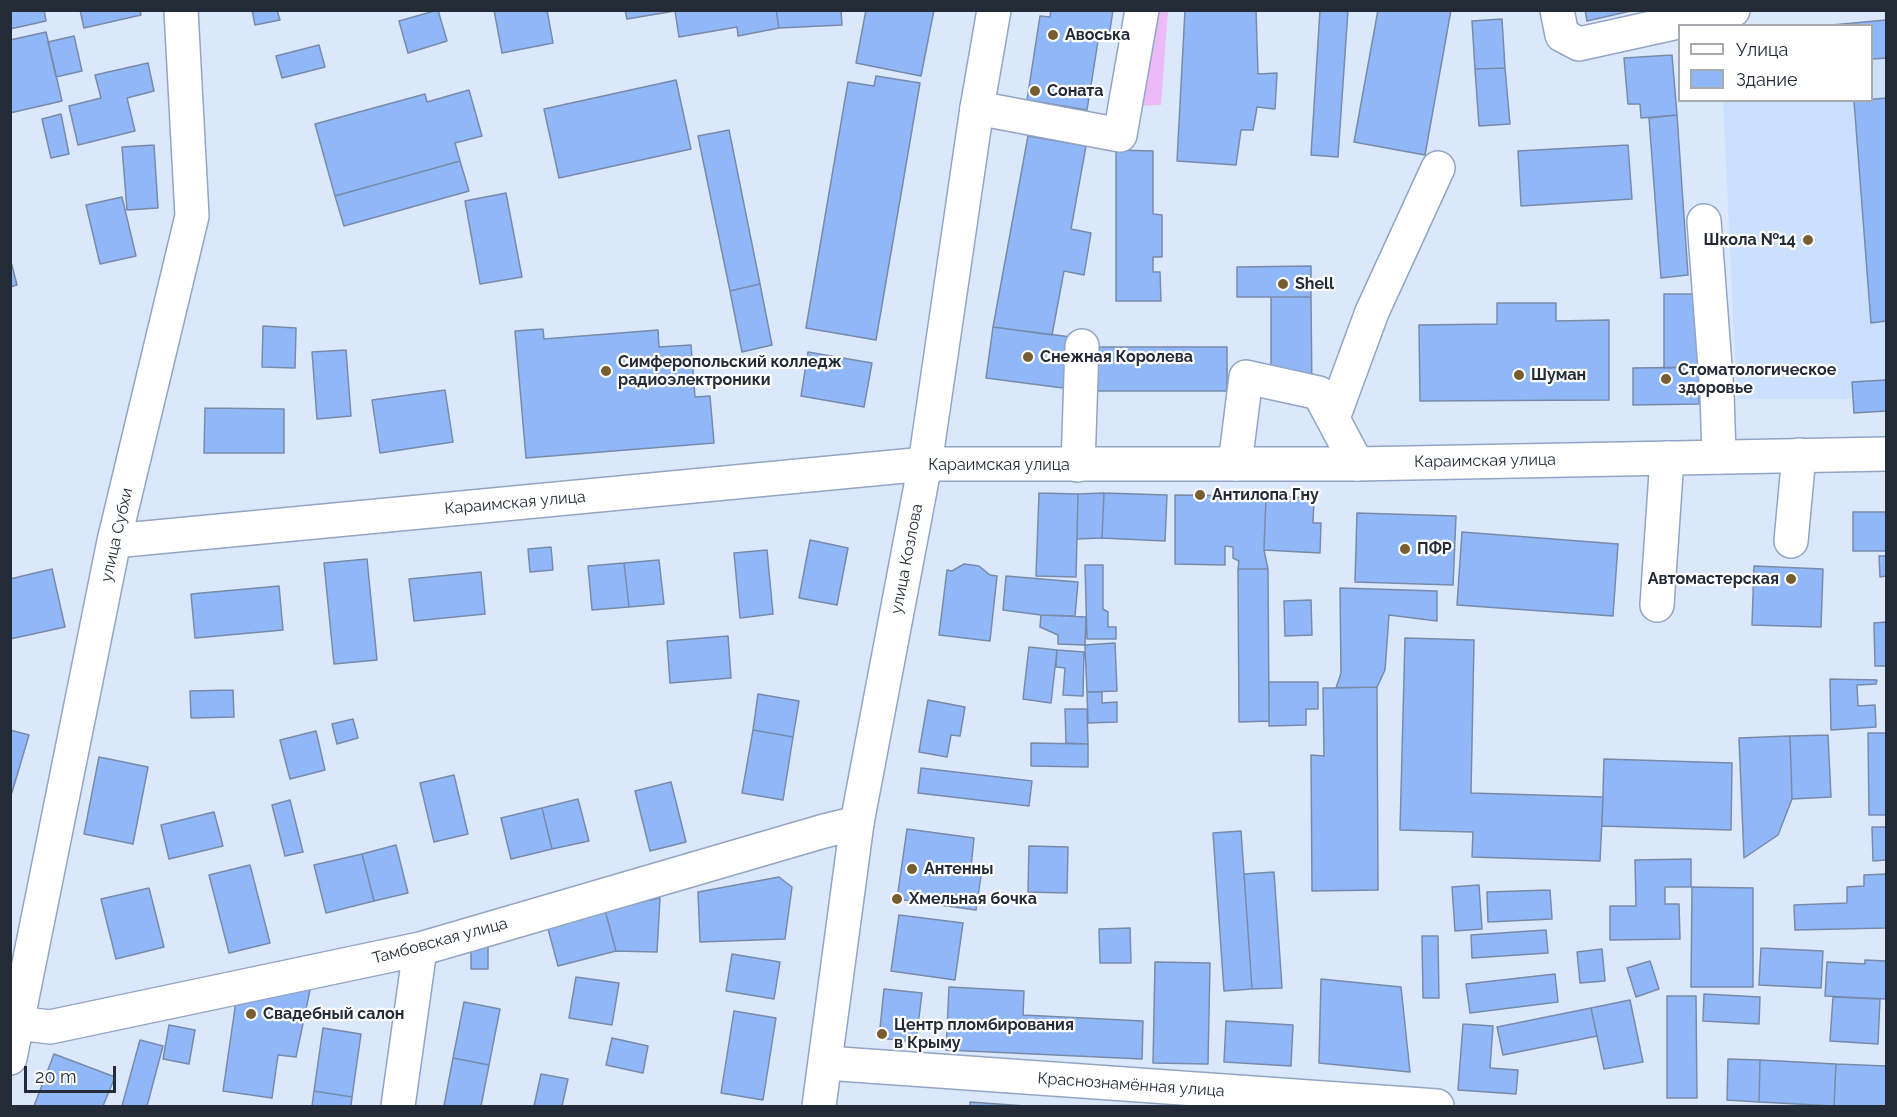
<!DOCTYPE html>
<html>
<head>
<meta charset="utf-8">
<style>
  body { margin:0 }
  #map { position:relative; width:1897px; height:1117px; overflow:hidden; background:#dbe8fc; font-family:Raleway,sans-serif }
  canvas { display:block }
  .frame { position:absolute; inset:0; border:12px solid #232b37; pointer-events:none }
  .legend { position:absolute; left:1678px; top:24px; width:195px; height:78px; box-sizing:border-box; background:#fff; border:2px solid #a7aaaf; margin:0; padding:8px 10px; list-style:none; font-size:18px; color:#232b37 }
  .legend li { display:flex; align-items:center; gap:12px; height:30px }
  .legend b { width:30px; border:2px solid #a7aaaf }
  .scale { position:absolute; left:24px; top:1066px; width:92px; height:27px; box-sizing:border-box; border:3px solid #232b37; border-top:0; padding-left:8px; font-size:18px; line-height:21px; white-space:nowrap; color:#232b37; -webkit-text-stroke:4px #fff; paint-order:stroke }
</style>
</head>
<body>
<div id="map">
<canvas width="1897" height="1117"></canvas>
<div class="frame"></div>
<ul class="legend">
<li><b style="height:8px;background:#fff"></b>Улица</li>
<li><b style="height:16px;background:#90b8f8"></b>Здание</li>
</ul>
<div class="scale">20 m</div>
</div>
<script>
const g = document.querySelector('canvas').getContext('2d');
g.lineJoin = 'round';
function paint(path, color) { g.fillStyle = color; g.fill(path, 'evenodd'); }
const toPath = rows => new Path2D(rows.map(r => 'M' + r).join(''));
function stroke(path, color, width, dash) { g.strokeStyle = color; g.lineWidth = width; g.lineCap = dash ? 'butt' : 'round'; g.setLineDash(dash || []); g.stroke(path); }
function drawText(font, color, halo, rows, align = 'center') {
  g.font = font + ' Raleway,sans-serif'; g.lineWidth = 4.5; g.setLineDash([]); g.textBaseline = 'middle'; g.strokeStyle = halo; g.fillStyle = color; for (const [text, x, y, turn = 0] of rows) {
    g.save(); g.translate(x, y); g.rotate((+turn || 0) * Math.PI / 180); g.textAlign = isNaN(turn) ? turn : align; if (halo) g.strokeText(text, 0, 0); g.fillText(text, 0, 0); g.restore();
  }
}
const built = toPath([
  [1886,58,1886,380,1852,382,1853,399,1737,399,1723,101,1872,100,1872,59]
]);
const green = toPath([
  [1155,11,1168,11,1161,105,1138,106]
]);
const building = toPath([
  [10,10,44,10,46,21,10,29,10,10],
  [80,10,140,10,141,15,84,28,80,10],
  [252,10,277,10,280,20,255,25,252,10],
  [438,10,447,41,408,53,399,21,438,10],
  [494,10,547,10,553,43,502,53,494,10],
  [625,10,776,10,779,28,738,36,737,27,679,37,675,11,627,19,625,10],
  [776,10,841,10,842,25,779,28,776,10],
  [866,10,934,10,921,76,856,63,866,10],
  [1051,10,1113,10,1109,37,1099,35,1087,110,1027,100,1040,16,1050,17,1051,10],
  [1185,10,1256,10,1258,74,1277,73,1275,109,1257,107,1253,130,1241,130,1236,165,1177,161,1185,10],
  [1320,10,1348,10,1338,157,1311,155,1320,10],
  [1378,10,1451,10,1425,155,1354,142,1378,10],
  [1585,10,1635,10,1587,21,1585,10],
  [1502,19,1505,68,1475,69,1472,21,1502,19],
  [1886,20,1886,58,1872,59,1872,26,1821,26,1886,20],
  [46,32,62,101,10,113,10,40,46,32],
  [74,36,82,71,56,77,48,42,74,36],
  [319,45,325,67,282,78,276,56,319,45],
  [1672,55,1677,115,1641,118,1640,104,1628,104,1624,58,1672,55],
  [148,63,154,91,127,98,135,131,78,145,69,106,101,98,95,75,148,63],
  [1505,68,1510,124,1479,126,1475,69,1505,68],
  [876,76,920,83,876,340,806,328,848,82,874,86,876,76],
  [676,80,691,149,559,178,544,109,676,80],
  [469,90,482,136,455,143,460,161,335,196,315,124,425,94,427,102,469,90],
  [1886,98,1886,321,1871,323,1854,101,1886,98],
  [61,114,69,154,51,158,42,119,61,114],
  [1677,115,1688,275,1661,278,1649,118,1677,115],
  [729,130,760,284,730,291,698,136,729,130],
  [1028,136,1086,146,1071,229,1091,233,1084,275,1064,271,1052,335,993,327,1028,136],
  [154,145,158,208,127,210,122,147,154,145],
  [1628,145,1632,199,1521,206,1518,151,1628,145],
  [1116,150,1153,151,1153,214,1162,215,1162,257,1153,257,1153,272,1160,272,1161,301,1116,301,1116,150],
  [460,161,469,191,344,226,335,196,460,161],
  [506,193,522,277,480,284,465,201,506,193],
  [122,197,136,256,100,264,86,205,122,197],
  [10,258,17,285,10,287,10,258],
  [1311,266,1311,297,1237,297,1237,267,1311,266],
  [760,284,772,345,742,352,730,291,760,284],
  [1664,294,1698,294,1699,367,1664,368,1664,294],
  [1271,297,1311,297,1312,399,1271,399,1271,297],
  [1497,303,1556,303,1556,321,1609,320,1609,400,1420,401,1419,325,1497,324,1497,303],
  [263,326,296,328,295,368,262,367,263,326],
  [993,327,1071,337,1063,388,986,378,993,327],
  [543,329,544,339,658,330,659,347,691,345,695,397,710,396,714,443,526,458,515,331,543,329],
  [1095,347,1227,347,1227,391,1095,391,1095,347],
  [346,350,351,416,317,419,312,352,346,350],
  [808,352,872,363,864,407,801,396,808,352],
  [1699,367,1699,404,1633,405,1633,368,1699,367],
  [1886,380,1886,411,1854,413,1852,382,1886,380],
  [445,390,453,442,380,453,372,400,445,390],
  [205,408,284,409,284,453,204,453,205,408],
  [1039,493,1078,494,1076,577,1036,576,1039,493],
  [1104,493,1167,495,1165,541,1102,538,1104,493],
  [1104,493,1102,538,1077,539,1078,494,1104,493],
  [1175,495,1266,496,1264,550,1268,569,1238,569,1239,561,1233,558,1233,547,1225,546,1225,565,1175,564,1175,495],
  [1266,496,1314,498,1313,523,1321,523,1320,553,1264,550,1266,496],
  [1853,512,1886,512,1886,551,1853,551,1853,512],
  [1357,513,1456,516,1453,585,1355,582,1357,513],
  [1462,532,1618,544,1613,616,1457,605,1462,532],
  [810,540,848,548,837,605,799,598,810,540],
  [551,547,553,570,530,572,528,549,551,547],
  [767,550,773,614,740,618,734,553,767,550],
  [1879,556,1886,556,1886,576,1880,577,1879,556],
  [367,559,377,660,334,664,324,563,367,559],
  [659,560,664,604,629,607,624,563,659,560],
  [624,563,629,607,592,610,588,566,624,563],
  [964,564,979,566,990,575,997,576,990,641,939,635,947,570,952,571,964,564],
  [1085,565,1103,565,1103,609,1108,612,1108,627,1116,627,1116,639,1087,639,1085,565],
  [1754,566,1823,569,1821,627,1752,625,1754,566],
  [52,569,65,627,10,639,10,579,52,569],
  [1238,569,1268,569,1269,721,1239,722,1238,569],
  [481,572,485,614,414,621,409,579,481,572],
  [1006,576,1078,582,1075,616,1041,615,1003,610,1006,576],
  [279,586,283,630,195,638,191,594,279,586],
  [1340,588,1437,591,1437,621,1389,615,1385,670,1377,687,1336,688,1341,673,1340,588],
  [1311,600,1312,635,1285,636,1284,601,1311,600],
  [1041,615,1086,617,1085,645,1058,644,1058,635,1040,627,1041,615],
  [1886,622,1886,666,1875,666,1874,623,1886,622],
  [728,636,731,678,670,683,667,641,728,636],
  [1405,638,1474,640,1471,793,1603,797,1600,861,1472,857,1473,832,1400,830,1405,638],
  [1115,643,1117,691,1087,692,1085,645,1115,643],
  [1029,647,1057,650,1051,703,1023,699,1029,647],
  [1057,650,1084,652,1083,696,1063,695,1065,668,1056,667,1057,650],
  [1830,679,1877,680,1876,684,1857,685,1858,706,1875,705,1876,727,1831,730,1830,679],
  [1269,682,1318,682,1318,709,1306,709,1306,725,1269,726,1269,682],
  [1377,687,1378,890,1312,891,1311,755,1324,756,1323,688,1377,687],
  [233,690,234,717,191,718,190,691,233,690],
  [1087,692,1102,692,1102,703,1117,702,1117,722,1088,723,1087,692],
  [758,694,799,701,793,737,753,730,758,694],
  [928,700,965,707,960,736,951,735,947,757,919,752,928,700],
  [1065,709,1087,709,1088,744,1066,743,1065,709],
  [353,719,358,738,337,744,332,724,353,719],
  [10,730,29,735,10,799,10,730],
  [753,730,793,737,783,800,742,793,753,730],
  [316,731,325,770,290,779,280,740,316,731],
  [1868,733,1886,733,1886,815,1869,815,1868,733],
  [1828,735,1831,797,1792,799,1790,736,1828,735],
  [1790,736,1792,799,1778,835,1744,858,1739,738,1790,736],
  [1031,743,1088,744,1088,767,1031,766,1031,743],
  [99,757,148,767,133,844,84,834,99,757],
  [1604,759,1732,763,1731,830,1602,826,1604,759],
  [921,768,1032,781,1029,806,918,793,921,768],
  [454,775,468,834,434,842,420,783,454,775],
  [671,782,686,842,650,851,635,791,671,782],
  [578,799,589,841,552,849,542,808,578,799],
  [290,800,303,852,285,856,272,805,290,800],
  [542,808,552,849,511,859,501,818,542,808],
  [214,812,223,846,169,859,161,825,214,812],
  [1872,827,1886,827,1886,860,1873,861,1872,827],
  [907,829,974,838,971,867,982,869,976,910,897,899,907,829],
  [1241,831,1252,989,1224,991,1213,833,1241,831],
  [396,845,408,893,374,901,362,854,396,845],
  [1029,846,1068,847,1067,893,1028,892,1029,846],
  [362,854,374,901,326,913,314,865,362,854],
  [1691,859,1691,887,1665,887,1665,904,1679,904,1680,939,1610,940,1610,906,1636,906,1635,860,1691,859],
  [250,865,270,943,229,953,209,875,250,865],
  [1274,872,1282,988,1252,989,1244,874,1274,872],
  [1886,874,1886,928,1795,930,1794,905,1847,903,1847,887,1864,886,1864,875,1886,874],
  [779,877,792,887,785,939,700,942,698,892,779,877],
  [1479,885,1482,929,1455,931,1452,887,1479,885],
  [1692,887,1753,888,1753,987,1691,987,1692,887],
  [149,888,164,947,116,959,101,899,149,888],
  [1550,890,1552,919,1488,922,1487,892,1550,890],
  [660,898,657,952,616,951,605,910,660,898],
  [605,910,616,951,558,966,547,925,605,910],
  [899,915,963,923,955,980,891,971,899,915],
  [1130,928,1131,963,1100,963,1099,929,1130,928],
  [1546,930,1548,953,1472,958,1471,935,1546,930],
  [1422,936,1438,936,1439,998,1423,998,1422,936],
  [471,944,488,944,488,969,471,969,471,944],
  [1761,948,1823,951,1821,988,1759,985,1761,948],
  [1602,949,1605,981,1580,983,1577,952,1602,949],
  [732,954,780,962,774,999,726,991,732,954],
  [1865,960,1886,961,1886,999,1825,996,1827,962,1865,964,1865,960],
  [1650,961,1659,989,1636,997,1627,968,1650,961],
  [1155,962,1210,963,1208,1064,1153,1063,1155,962],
  [1555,974,1558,1002,1470,1013,1466,984,1555,974],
  [576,977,619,983,612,1025,569,1018,576,977],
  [1321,979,1401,987,1410,1072,1319,1063,1321,979],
  [311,985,296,1057,278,1055,272,1098,223,1091,236,1001,311,985],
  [949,987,1024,991,1023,1015,1143,1021,1142,1059,946,1050,949,987],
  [884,989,922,993,916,1042,879,1038,884,989],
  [1704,994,1760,997,1759,1024,1703,1021,1704,994],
  [1667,996,1696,996,1697,1098,1667,1098,1667,996],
  [1833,997,1880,999,1878,1044,1830,1041,1833,997],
  [1630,1000,1643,1062,1604,1069,1591,1008,1630,1000],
  [464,1002,500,1009,489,1065,453,1058,464,1002],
  [1591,1008,1597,1036,1503,1055,1497,1027,1591,1008],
  [734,1011,776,1018,763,1100,721,1093,734,1011],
  [1226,1021,1293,1025,1291,1066,1224,1062,1226,1021],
  [1463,1024,1493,1026,1490,1068,1518,1070,1516,1094,1458,1090,1463,1024],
  [169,1025,195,1030,189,1064,163,1059,169,1025],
  [323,1028,361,1034,352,1097,314,1091,323,1028],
  [612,1038,648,1046,643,1073,606,1065,612,1038],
  [140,1040,163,1046,147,1106,122,1106,140,1040],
  [54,1054,115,1077,103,1106,34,1106,54,1054],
  [453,1058,489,1065,481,1106,444,1106,453,1058],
  [1728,1059,1760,1060,1759,1102,1727,1100,1728,1059],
  [1760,1060,1836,1064,1834,1106,1759,1102,1760,1060],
  [1836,1064,1886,1066,1886,1106,1834,1106,1836,1064],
  [541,1074,568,1079,562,1106,534,1106,541,1074],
  [314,1091,352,1097,351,1106,312,1106,314,1091],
  [970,1102,1025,1106,970,1106,970,1102]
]);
const minor = toPath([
  [1557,10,1562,35,1579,44,1733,10],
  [977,108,1120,135,1142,10],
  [1704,221,1717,393,1719,457],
  [1333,418,1372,312,1438,168],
  [1235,464,1246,377,1319,393,1357,464],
  [1078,465,1082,346],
  [114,541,925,464],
  [1791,541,1799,455],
  [1657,605,1667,458],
  [17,1023,50,1027,420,949,824,831,857,823],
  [10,1058,114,541,192,216,181,10],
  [826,1063,1437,1106],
  [398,1106,420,949]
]);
const major = toPath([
  [925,464,1357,464,1886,454],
  [819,1106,857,823,925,464,977,108,994,10]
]);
const markers = [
  [1053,35,6,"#775d2f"],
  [1035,91,6,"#775d2f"],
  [1808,240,6,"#775d2f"],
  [1283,284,6,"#775d2f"],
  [1028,357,6,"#775d2f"],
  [606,371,6,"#775d2f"],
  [1519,375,6,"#775d2f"],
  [1666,379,6,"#775d2f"],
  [1200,495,6,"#775d2f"],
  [1405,549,6,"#775d2f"],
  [1791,579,6,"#775d2f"],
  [912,869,6,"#775d2f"],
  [897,899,6,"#775d2f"],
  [251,1014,6,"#775d2f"],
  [882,1034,6,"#775d2f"]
];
const poiNames = [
  ["Авоська",1065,35],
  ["Соната",1047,91],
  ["Школа №14",1796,240,"right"],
  ["Shell",1295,284],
  ["Снежная Королева",1040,357],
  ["Симферопольский колледж",618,362],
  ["радиоэлектроники",618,380],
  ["Стоматологическое",1678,370],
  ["здоровье",1678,388],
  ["Шуман",1531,375],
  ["Антилопа Гну",1212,495],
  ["ПФР",1417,549],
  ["Автомастерская",1779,579,"right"],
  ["Антенны",924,869],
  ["Хмельная бочка",909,899],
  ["Свадебный салон",263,1014],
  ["Центр пломбирования",894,1025],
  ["в Крыму",894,1043]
];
const streetNames = [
  ["Караимская улица",1485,461,-1],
  ["Караимская улица",999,465],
  ["Караимская улица",515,503,-5],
  ["улица Субхи",117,535,-77],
  ["улица Козлова",907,559,-79],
  ["Тамбовская улица",440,941,-15],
  ["Краснознамённая улица",1131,1085,4]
];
paint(built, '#cbdfff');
paint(green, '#ecbaf7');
paint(building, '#90b8f8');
stroke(building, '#788aa9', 1.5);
stroke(minor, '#92a5c4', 36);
stroke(major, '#92a5c4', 36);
stroke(minor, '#fff', 33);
stroke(major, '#fff', 33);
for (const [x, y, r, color] of markers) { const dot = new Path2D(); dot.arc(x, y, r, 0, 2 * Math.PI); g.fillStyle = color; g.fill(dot); stroke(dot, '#fff', 2); }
drawText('bold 16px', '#232b37', '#fff', poiNames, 'left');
drawText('16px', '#232b37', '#fff', streetNames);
</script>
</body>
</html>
